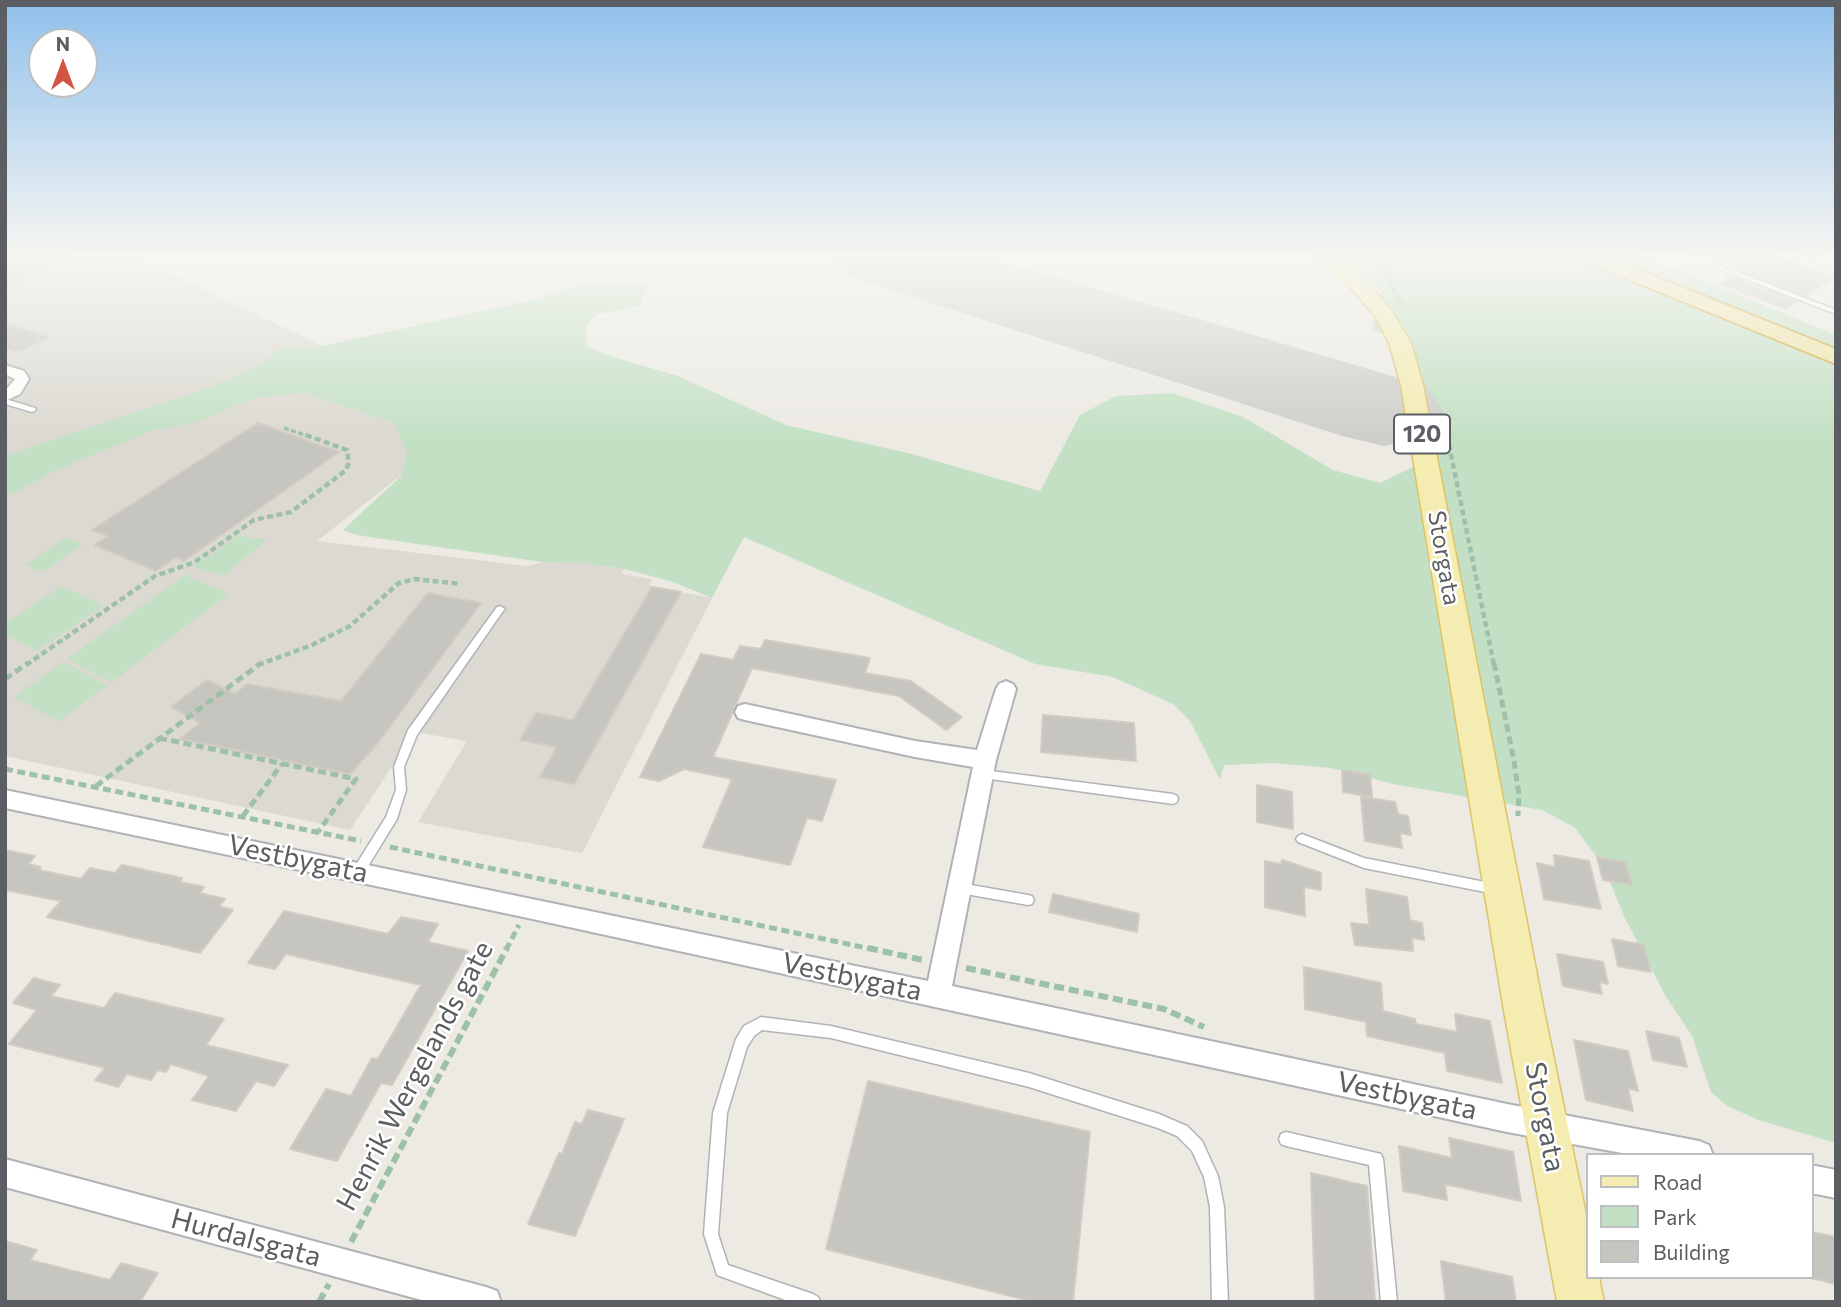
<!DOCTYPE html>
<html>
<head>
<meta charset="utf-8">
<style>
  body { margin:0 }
  #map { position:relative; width:1841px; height:1307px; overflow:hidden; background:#eceae3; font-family:Commissioner,sans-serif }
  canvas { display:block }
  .frame { position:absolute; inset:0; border:7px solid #5b5e62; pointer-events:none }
  .legend { position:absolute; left:1586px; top:1153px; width:228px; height:126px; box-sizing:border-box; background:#fff; border:2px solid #bdbfc0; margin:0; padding:9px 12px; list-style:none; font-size:21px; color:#5b5e62 }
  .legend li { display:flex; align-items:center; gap:14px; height:35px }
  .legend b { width:35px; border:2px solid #bdbfc0 }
  .north { position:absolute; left:28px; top:28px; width:70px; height:70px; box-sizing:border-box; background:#fff; border:2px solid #bdbfc0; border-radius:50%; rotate:0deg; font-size:19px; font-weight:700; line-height:28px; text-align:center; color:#5b5e62 }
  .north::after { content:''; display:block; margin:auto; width:24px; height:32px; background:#d25443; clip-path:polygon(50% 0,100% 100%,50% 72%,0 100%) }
</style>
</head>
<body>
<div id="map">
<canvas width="1841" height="1307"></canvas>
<div class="frame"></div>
<ul class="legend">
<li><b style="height:9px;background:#f4ecb0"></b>Road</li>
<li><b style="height:19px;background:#c3e0c4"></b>Park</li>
<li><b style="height:19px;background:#c7c5c0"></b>Building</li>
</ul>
<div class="north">N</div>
</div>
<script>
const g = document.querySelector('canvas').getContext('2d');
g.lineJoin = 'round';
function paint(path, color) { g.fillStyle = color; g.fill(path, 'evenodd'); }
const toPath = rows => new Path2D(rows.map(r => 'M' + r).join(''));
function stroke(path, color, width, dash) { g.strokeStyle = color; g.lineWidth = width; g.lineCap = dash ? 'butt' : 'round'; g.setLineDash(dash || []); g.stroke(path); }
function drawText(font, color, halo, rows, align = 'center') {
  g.font = font + ' Commissioner,sans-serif'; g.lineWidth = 5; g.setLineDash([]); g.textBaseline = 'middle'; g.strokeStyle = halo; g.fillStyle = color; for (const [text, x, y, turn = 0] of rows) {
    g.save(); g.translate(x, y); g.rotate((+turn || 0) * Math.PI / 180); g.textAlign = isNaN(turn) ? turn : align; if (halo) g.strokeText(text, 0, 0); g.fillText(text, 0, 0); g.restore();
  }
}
const education = toPath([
  [5,255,134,255,318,344,478,415,317,541,527,566,556,559,624,569,622,574,652,579,649,586,712,598,582,853,418,822,467,741,415,732,350,830,5,756]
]);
const green = toPath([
  [1338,255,1642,255,1836,335,1836,1143,1758,1120,1726,1105,1711,1092,1692,1036,1665,995,1624,916,1603,865,1574,827,1542,810,1393,784,1331,768,1275,763,1224,765,1220,780,1190,721,1173,704,1113,677,1035,664,744,537,712,598,670,581,624,569,584,563,542,562,356,535,343,530,401,476,407,453,394,422,305,393,255,398,194,423,150,431,52,472,5,498,5,456,214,386,256,367,283,347,306,349,332,344,536,299,587,284,648,286,640,306,597,314,586,327,587,346,607,355,678,376,786,425,912,454,1040,491,1080,415,1116,396,1172,393,1243,417,1333,470,1380,483,1415,466,1415,360,1407,333,1371,332,1381,291],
  [239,535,250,539,263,538,265,541,224,576,193,567],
  [66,538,83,545,42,572,26,565],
  [185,575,228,594,112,682,67,659],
  [62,586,103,606,37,651,5,635,5,624],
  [63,662,107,685,59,721,14,697]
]);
const runway = toPath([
  [831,255,982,255,1426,386,1443,411,1426,436,1384,446,1342,436,845,275,831,255]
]);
const building = toPath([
  [5,255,73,255,5,288,5,255],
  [1710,255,1773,255,1834,277,1806,296,1739,270,1742,268,1710,255],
  [1729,276,1797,302,1786,309,1721,284,1729,276],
  [5,323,48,337,18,352,5,348,5,323],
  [258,423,339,452,184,561,176,557,156,571,95,545,108,536,92,530,258,423],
  [652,587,681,592,574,784,540,777,557,747,520,740,536,713,573,720,652,587],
  [428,593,481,603,377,744,350,774,180,739,200,723,171,707,207,680,235,694,247,684,341,701,428,593],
  [765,640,870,658,865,673,911,681,962,717,946,730,899,696,752,668,713,757,836,780,822,821,807,818,790,865,703,847,732,779,684,769,659,781,640,777,701,654,733,660,740,646,761,649,765,640],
  [1043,715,1134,723,1136,761,1041,752,1043,715],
  [1342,770,1370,775,1372,797,1343,792,1342,770],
  [1257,785,1292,792,1293,829,1257,822,1257,785],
  [1361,797,1395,802,1398,814,1408,816,1411,835,1400,833,1402,848,1365,841,1361,797],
  [5,850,35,856,28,864,41,867,39,870,81,879,90,868,115,873,122,865,182,878,180,882,204,887,200,893,225,899,219,906,233,910,200,953,47,917,61,901,5,890,5,850],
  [1554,855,1589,861,1601,909,1544,899,1537,863,1555,867,1554,855],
  [1597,857,1625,862,1632,885,1603,880,1597,857],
  [1282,860,1321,873,1321,890,1304,887,1305,916,1265,907,1265,861,1281,864,1282,860],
  [1366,889,1407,897,1410,920,1422,923,1424,940,1412,938,1413,951,1355,945,1351,923,1369,925,1366,889],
  [1053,894,1139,914,1137,932,1049,912,1053,894],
  [284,911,388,934,401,917,438,924,428,942,468,951,392,1085,381,1083,337,1161,290,1149,326,1089,351,1096,372,1058,378,1059,421,985,286,954,275,969,248,963,284,911],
  [1612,939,1644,945,1651,972,1618,966,1612,939],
  [1557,954,1603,962,1608,984,1599,982,1602,994,1563,986,1557,954],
  [1304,967,1381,983,1383,1011,1415,1019,1416,1024,1457,1032,1455,1014,1490,1021,1502,1083,1447,1071,1445,1053,1367,1036,1366,1022,1305,1009,1304,967],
  [34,978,60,985,51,996,104,1008,115,993,224,1019,206,1045,288,1065,274,1086,256,1081,236,1111,192,1100,209,1076,171,1064,166,1072,158,1070,151,1080,127,1074,118,1087,95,1080,105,1068,9,1044,37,1010,13,1003,34,978],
  [1646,1031,1679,1038,1687,1067,1653,1060,1646,1031],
  [1574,1040,1628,1051,1638,1091,1628,1088,1633,1111,1586,1100,1574,1040],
  [868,1081,1090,1132,1073,1302,1034,1302,826,1249,868,1081],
  [588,1110,624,1119,575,1236,528,1224,559,1153,562,1154,575,1122,582,1124,588,1110],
  [1449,1138,1513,1152,1521,1201,1445,1184,1447,1200,1403,1191,1399,1146,1452,1158,1449,1138],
  [1311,1173,1367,1186,1375,1302,1315,1302,1311,1173],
  [1811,1232,1836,1237,1836,1284,1811,1278,1811,1232],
  [5,1241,37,1250,30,1260,110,1280,121,1263,158,1273,140,1302,5,1302,5,1241],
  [1441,1261,1512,1277,1516,1302,1446,1302,1441,1261]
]);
const pathFar3 = toPath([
  [1375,255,1401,303],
  [1554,255,1566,260],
  [1444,423,1447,437],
  [284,428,311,437]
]);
const pathFar2 = toPath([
  [1447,435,1494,665],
  [26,665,155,576,195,562,254,520,291,512,345,471,349,463,347,450,306,435],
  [258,665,312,645,350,626,399,583,415,579,461,584]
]);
const pathFar1 = toPath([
  [1494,663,1514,761,1519,795,1518,816],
  [5,679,28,663],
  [159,738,356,779,318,832],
  [5,769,361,841],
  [96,786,261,663],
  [243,816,282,764],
  [390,847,876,950],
  [506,950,519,925]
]);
const path = toPath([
  [868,948,923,960],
  [966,968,1164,1009,1204,1027],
  [351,1242,507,948],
  [319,1302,329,1284]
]);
const service = toPath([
  [1696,255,1702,255,1708,261,1836,310,1836,314,1704,263,1696,255],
  [5,399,35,408,36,410,32,412,5,404,5,399],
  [500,606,505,609,503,611,417,735,404,767,406,790,397,819,362,876,358,877,354,876,352,872,354,868,386,817,396,790,394,767,408,730,497,607,500,606],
  [983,770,1173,794,1177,796,1178,799,1177,802,1173,804,983,778,979,777,978,774,979,771,983,770],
  [1302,834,1364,858,1495,884,1499,885,1501,889,1499,893,1495,894,1364,868,1298,842,1296,839,1298,836,1302,834],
  [960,883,1028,895,1032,896,1034,900,1032,904,1028,905,960,893,956,892,954,888,956,884,960,883],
  [761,1017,831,1026,1029,1073,1159,1114,1187,1126,1202,1141,1218,1176,1224,1207,1228,1302,1212,1302,1210,1207,1204,1177,1192,1151,1177,1136,1158,1128,1029,1087,831,1038,762,1030,754,1036,747,1047,727,1113,718,1234,728,1265,813,1294,818,1297,821,1302,791,1302,717,1275,704,1234,713,1113,736,1039,744,1026,761,1017],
  [1286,1132,1381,1154,1383,1159,1397,1302,1381,1302,1369,1165,1286,1146,1281,1144,1279,1139,1281,1134,1286,1132]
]);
const minor = toPath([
  [1801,255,1819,255,1836,261,1836,269,1801,255],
  [5,365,24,371,29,379,20,394,5,401,5,391,15,379,5,374,5,365],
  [1006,681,1013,684,1016,689,996,760,952,986,1507,1104,1699,1141,1709,1145,1713,1155,1633,1155,1507,1132,528,918,5,808,5,790,928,981,973,767,915,757,745,720,738,718,735,712,738,706,745,704,915,741,977,750,996,689,999,684,1006,681],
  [5,1159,486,1287,497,1291,501,1302,429,1302,5,1187,5,1159],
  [1811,1165,1836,1170,1836,1198,1811,1193,1811,1165]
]);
const primary = toPath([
  [1315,255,1335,255,1364,279,1391,310,1411,343,1423,385,1544,1011,1587,1219,1587,1277,1599,1277,1604,1302,1557,1302,1504,1011,1401,385,1389,343,1375,316,1350,287,1315,255]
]);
const trunk = toPath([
  [1575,255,1602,255,1836,349,1836,364,1578,259,1575,255]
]);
const shields = [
  [1422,434,56]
];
const shieldNames = [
  ["120",1422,434]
];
const streetNames = [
  ["Storgata",1444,558,80]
];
const nearStreetnames = [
  ["Vestbygata",298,859,12],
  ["Vestbygata",852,977,12],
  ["Henrik Wergelands gate",415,1076,-62],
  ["Vestbygata",1407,1096,12],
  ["Storgata",1545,1117,79],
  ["Hurdalsgata",246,1238,15]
];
paint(education, '#dbd9d1');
paint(green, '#c3e0c4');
paint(runway, '#cececa');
paint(building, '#c7c5c0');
stroke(building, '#d0ccc2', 2);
stroke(service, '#b0b3b6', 3);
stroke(minor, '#b0b3b6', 4);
stroke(primary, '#dec26a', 3);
stroke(trunk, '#d1a01e', 3);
stroke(pathFar3, '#9dc0a9', 3.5, [5, 2.5]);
stroke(pathFar2, '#9dc0a9', 4.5, [6, 3.5]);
stroke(pathFar1, '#9dc0a9', 5, [8, 4.5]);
stroke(path, '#9dc0a9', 6, [10, 5]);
paint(service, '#fff');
paint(minor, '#fff');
paint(primary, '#f4ecb0');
paint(trunk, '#f1e4a4');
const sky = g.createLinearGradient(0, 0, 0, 438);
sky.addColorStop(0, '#90c0ec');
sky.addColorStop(0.58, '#f6f6f2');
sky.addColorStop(1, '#f6f6f200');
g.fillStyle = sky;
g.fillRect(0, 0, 1841, 438);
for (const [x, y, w] of shields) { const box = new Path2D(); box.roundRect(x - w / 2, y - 19.5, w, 39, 5); g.fillStyle = '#fff'; g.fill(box); stroke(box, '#5b5e62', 2); }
drawText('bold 23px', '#5b5e62', null, shieldNames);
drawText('24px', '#5b5e62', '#fff', streetNames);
drawText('28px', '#5b5e62', '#fff', nearStreetnames);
</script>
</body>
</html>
